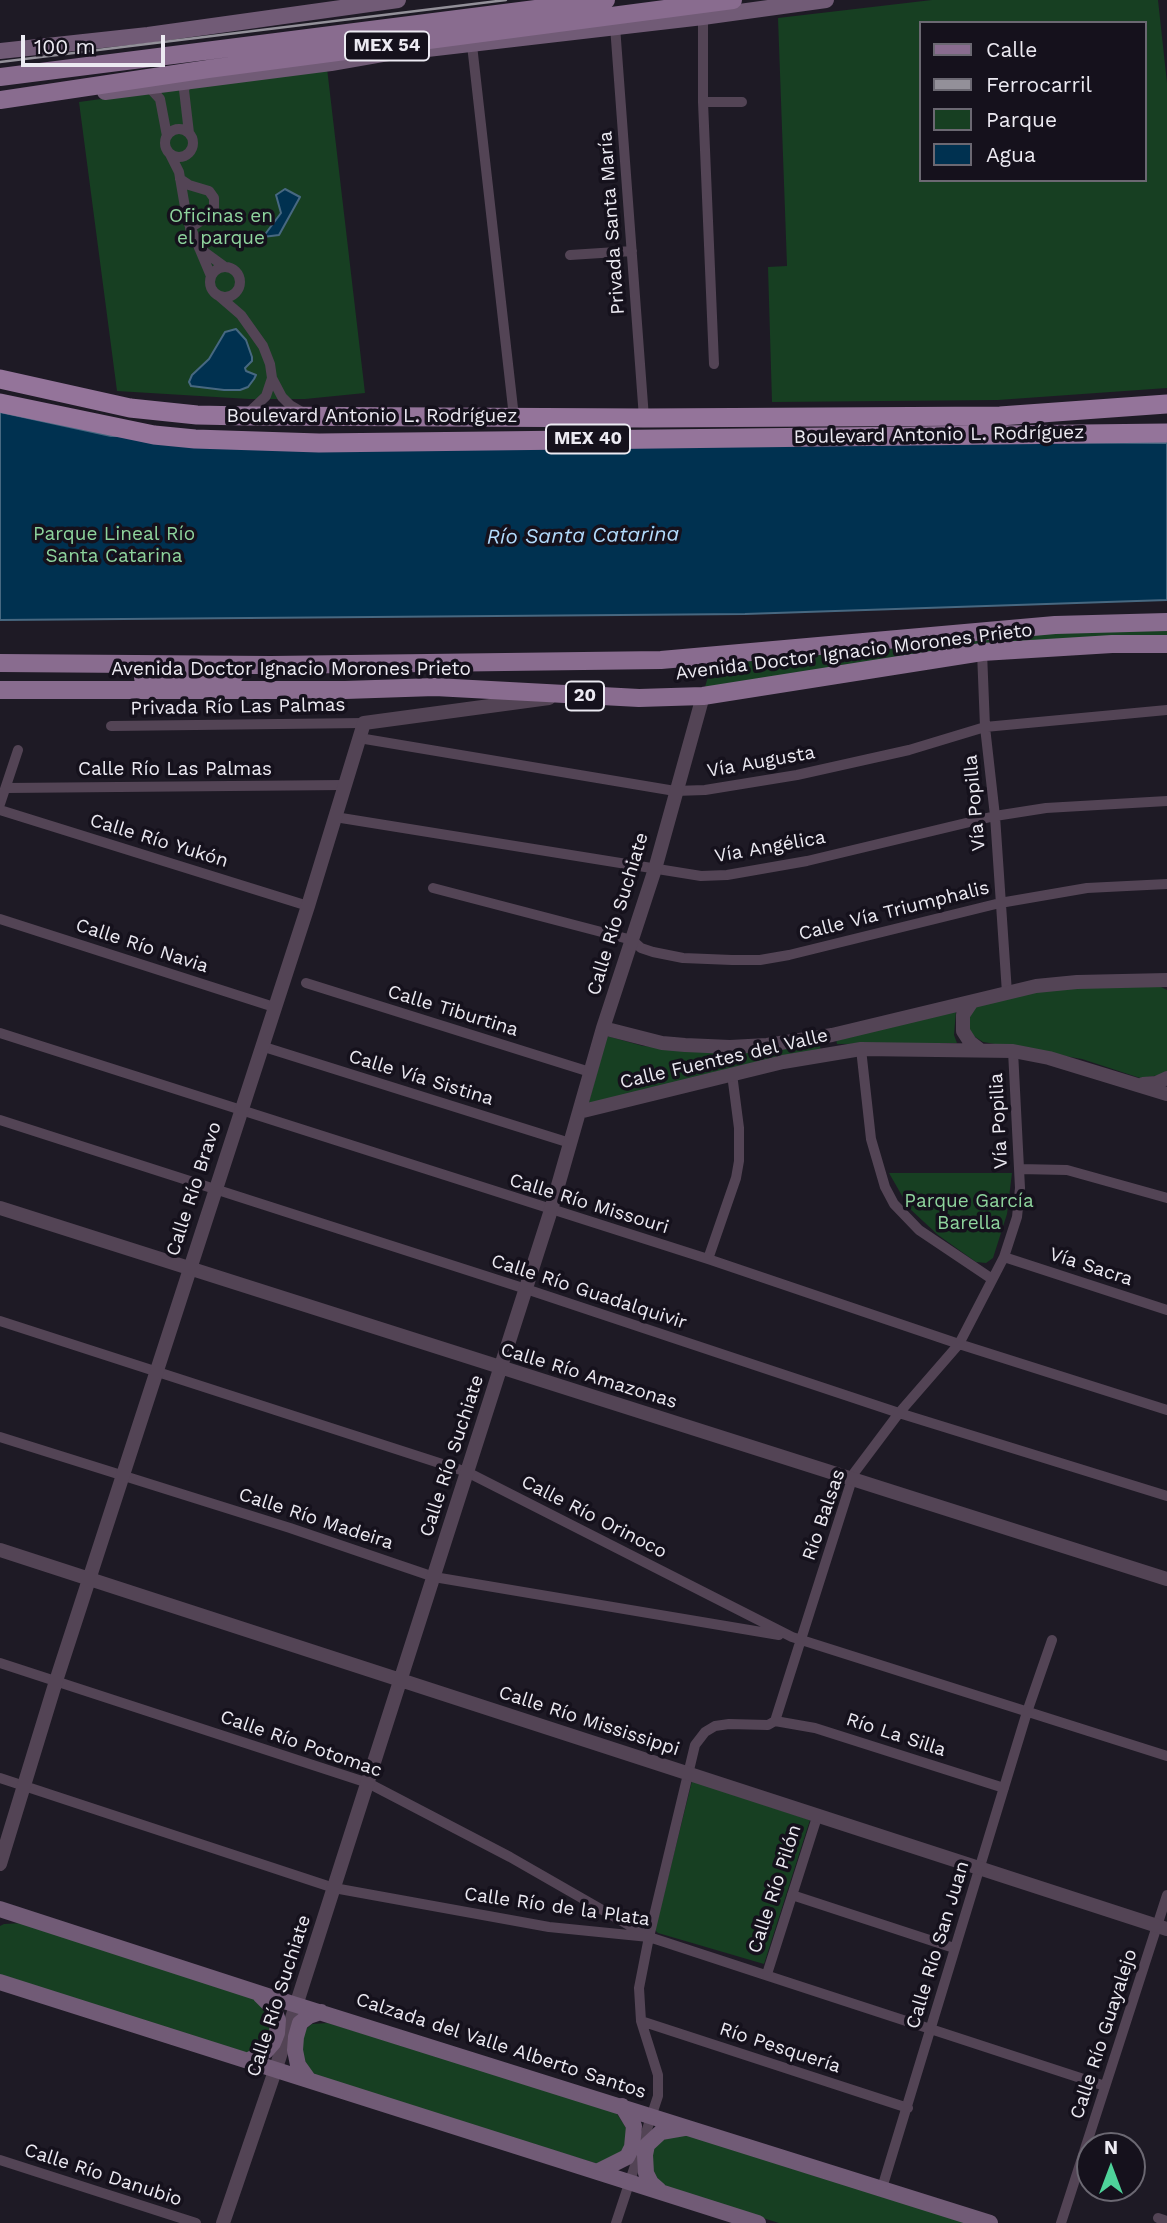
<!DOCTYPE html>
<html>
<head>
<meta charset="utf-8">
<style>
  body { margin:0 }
  #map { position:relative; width:1167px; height:2223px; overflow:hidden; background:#1e1a25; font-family:"Work Sans",sans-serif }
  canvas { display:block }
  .legend { position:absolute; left:919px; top:21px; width:228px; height:161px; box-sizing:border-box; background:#15111c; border:2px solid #6b6872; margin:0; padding:9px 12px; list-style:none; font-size:21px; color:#eceaf2 }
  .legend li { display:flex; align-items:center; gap:14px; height:35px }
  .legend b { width:35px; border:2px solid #6b6872 }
  .north { position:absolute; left:1076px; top:2132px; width:70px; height:70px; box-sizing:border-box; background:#15111c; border:2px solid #6b6872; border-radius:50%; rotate:0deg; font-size:19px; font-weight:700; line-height:28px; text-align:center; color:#eceaf2 }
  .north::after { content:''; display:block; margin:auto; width:24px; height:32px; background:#4ed39a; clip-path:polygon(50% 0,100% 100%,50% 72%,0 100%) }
  .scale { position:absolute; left:21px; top:35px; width:144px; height:32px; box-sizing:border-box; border:4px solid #eceaf2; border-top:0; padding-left:9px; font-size:21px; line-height:24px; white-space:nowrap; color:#eceaf2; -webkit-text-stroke:5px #15111c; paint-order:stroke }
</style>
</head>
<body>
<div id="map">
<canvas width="1167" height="2223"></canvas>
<ul class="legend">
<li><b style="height:9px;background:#896c8f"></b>Calle</li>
<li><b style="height:9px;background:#939099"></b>Ferrocarril</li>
<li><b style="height:19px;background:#173f22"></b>Parque</li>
<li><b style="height:19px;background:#003150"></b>Agua</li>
</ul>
<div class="north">N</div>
<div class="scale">100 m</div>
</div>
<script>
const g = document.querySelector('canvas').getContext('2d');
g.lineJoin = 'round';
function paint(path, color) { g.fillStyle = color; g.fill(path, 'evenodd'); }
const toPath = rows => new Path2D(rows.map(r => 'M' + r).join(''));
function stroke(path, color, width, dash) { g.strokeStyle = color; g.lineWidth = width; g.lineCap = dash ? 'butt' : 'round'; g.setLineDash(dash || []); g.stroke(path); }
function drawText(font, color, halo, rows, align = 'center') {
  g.font = font + ' "Work Sans",sans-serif'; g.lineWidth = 7; g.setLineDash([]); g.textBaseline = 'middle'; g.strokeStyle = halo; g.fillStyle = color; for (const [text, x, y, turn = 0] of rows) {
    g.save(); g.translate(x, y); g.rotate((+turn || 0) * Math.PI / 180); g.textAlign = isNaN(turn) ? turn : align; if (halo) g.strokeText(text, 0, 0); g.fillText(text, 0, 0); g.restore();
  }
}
const green = toPath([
  [932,0,1158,0,1167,83,1167,388,998,400,772,402,768,267,787,266,778,18],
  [920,23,1144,23,1144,180,920,180],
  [327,68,365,393,305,399,249,399,117,391,79,102],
  [1167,630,1167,639,899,659,842,665,774,678,705,687,712,663,1051,633],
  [1159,986,1167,990,1167,1072,1161,1075,1140,1078,1082,1059,983,1042,969,1033,966,1014,977,1005,1036,989],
  [956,1011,954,1035,957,1043,837,1044,836,1039],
  [607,1036,643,1046,724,1051,819,1043,821,1050,588,1105],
  [889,1173,1012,1173,1007,1214,993,1258,986,1263,976,1262,938,1235,909,1208],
  [692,1781,810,1820,764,1964,658,1933,655,1930],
  [23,1923,262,2000,275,2015,270,2047,239,2055,0,1978,0,1926,4,1924],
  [328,2023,601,2105,617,2114,627,2129,628,2141,621,2158,605,2166,311,2077,301,2063,302,2032,312,2024],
  [687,2134,969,2223,779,2223,669,2189,655,2180,648,2155,656,2144,670,2136]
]);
const water = toPath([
  [285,189,300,197,279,235,263,237,281,213,276,195,285,189],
  [236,329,246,340,252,357,252,361,245,368,246,371,256,375,254,379,248,387,240,390,224,390,191,386,189,382,192,375,209,359,225,332,236,329],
  [0,412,111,436,1167,443,1167,600,745,614,0,620,0,412]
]);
const minor = toPath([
  [703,17,703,102,714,364],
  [615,26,644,418],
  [472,45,514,417],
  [187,82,184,90,189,133],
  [149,87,160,99,167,136],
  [703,102,742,102],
  '165 143a14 14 0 1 1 28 0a14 14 0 1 1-28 0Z',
  [170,154,179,172,187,219,211,276],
  [180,179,189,185,209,191,214,198,214,208,208,216,190,228],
  [199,248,225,267],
  [570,255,632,251],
  '210 282a15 15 0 1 1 30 0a15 15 0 1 1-30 0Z',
  [219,296,241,315,263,346,270,364,272,378,282,397,290,405,302,412],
  [246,415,266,396,272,378],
  [982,652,985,727,995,816,1007,993],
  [111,726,364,723],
  [359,738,675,791,705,790,797,775,909,750,985,727,1167,710],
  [6,788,344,785],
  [0,804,18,750],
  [0,810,308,906],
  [335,817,701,876,727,875,807,861,995,816,1046,808,1167,801],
  [433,888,632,940,641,948,653,952,683,958,732,960,760,960,789,955,1000,903,1087,888,1167,884],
  [0,919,274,1007],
  [306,983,590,1072],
  [0,1033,708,1259,959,1344,1167,1410],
  [261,1046,570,1143],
  [861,1049,871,1139,885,1187,894,1204,919,1230,992,1279],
  [0,1120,526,1289,899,1413,1167,1496],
  [1019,1169,1067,1170,1167,1198],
  [1004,1257,1167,1310],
  [708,1259,736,1178,739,1161,739,1128,732,1074],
  [0,1321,467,1472,792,1637,1167,1756],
  [0,1437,290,1528,434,1577,779,1635],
  [0,1663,368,1783,510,1857,646,1935],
  [775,1721,815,1728,1004,1788],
  [0,1778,334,1888,549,1927,649,1937,1105,2086],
  [792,1895,954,1948],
  [767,1974,818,1814],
  [641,2021,908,2108],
  [0,2160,196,2223],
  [882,2188,1027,1712,1052,1640],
  [1158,2218,1167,2221],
  [616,2223,658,2096,658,2075,641,2021,639,1988,649,1937,695,1745,705,1732,715,1726,729,1724,768,1725,775,1721,854,1473,899,1413,959,1344,1004,1257,1017,1217,1020,1188,1013,1051],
  [1061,2223,1167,1895]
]);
const tertiary = toPath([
  [971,1003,963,1015,963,1031,970,1042,979,1049],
  [603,1028,662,1043,685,1045,730,1047,767,1045,832,1035,1036,986,1077,982,1167,980],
  [1143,1084,1156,1083,1167,1078],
  [579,1112,783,1062,861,1049,1013,1051,1049,1058,1167,1094],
  [0,1208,1167,1579],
  [0,1550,1167,1929],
  [0,1864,56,1681,308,906,364,723,549,698],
  [223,2223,276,2068,551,1210,603,1028,655,869,703,696]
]);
const secondary = toPath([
  [0,51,148,35,398,0],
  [410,51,703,17,826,0],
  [105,92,331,63,388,53],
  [0,1909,271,1997,990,2223],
  [0,1982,758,2223],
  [249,2060,266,2051,273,2043,277,2033,278,2020,273,2008,260,1995],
  [308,2079,298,2065,295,2050,296,2037,300,2023,309,2016,321,2012],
  [599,2171,627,2157,632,2147,634,2126,622,2106],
  [659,2190,651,2183,646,2173,645,2155,647,2145,661,2132,684,2128]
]);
const primary = toPath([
  [0,77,606,0],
  [0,100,208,69,733,0],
  [0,663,271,665,661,660,1055,625,1167,622],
  [143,678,234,676],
  [0,690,345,690,435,687,639,698,703,696,982,652,1112,644,1167,644]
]);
const trunk = toPath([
  [0,379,130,408,197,415,245,416,644,418,1000,416,1167,404],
  [0,403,154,435,195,439,319,443,1167,433]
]);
const rail = toPath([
  [0,62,506,0]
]);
const shields = [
  [387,46,84],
  [588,439,84],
  [585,696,38]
];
const shieldNames = [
  ["MEX 54",387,46],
  ["MEX 40",588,439],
  ["20",585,696]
];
const parkNames = [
  ["Oficinas en",221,216],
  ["el parque",221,238],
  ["Parque Lineal Río",114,534],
  ["Santa Catarina",114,556],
  ["Parque García",969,1201],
  ["Barella",969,1223]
];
const streetNames = [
  ["Privada Santa María",612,223,-94],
  ["Boulevard Antonio L. Rodríguez",372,416],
  ["Boulevard Antonio L. Rodríguez",939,435,-1],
  ["Avenida Doctor Ignacio Morones Prieto",854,652,-7],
  ["Avenida Doctor Ignacio Morones Prieto",291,669],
  ["Privada Río Las Palmas",238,707,-1],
  ["Vía Augusta",761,762,-10],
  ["Calle Río Las Palmas",175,769],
  ["Vía Popilla",975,803,-95],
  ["Calle Río Yukón",159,841,17],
  ["Vía Angélica",770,847,-10],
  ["Calle Vía Triumphalis",894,911,-14],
  ["Calle Río Suchiate",618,914,-73],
  ["Calle Río Navia",142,946,18],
  ["Calle Tiburtina",453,1011,17],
  ["Calle Fuentes del Valle",724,1059,-13],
  ["Calle Vía Sistina",421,1078,17],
  ["Vía Popilia",999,1121,-93],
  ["Calle Río Bravo",194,1189,-72],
  ["Calle Río Missouri",589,1204,17],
  ["Vía Sacra",1091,1267,18],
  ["Calle Río Guadalquivir",589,1292,18],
  ["Calle Río Amazonas",589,1376,17],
  ["Calle Río Suchiate",452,1456,-72],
  ["Río Balsas",824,1515,-71],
  ["Calle Río Orinoco",594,1517,27],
  ["Calle Río Madeira",316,1519,18],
  ["Calle Río Mississippi",589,1721,18],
  ["Río La Silla",896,1735,18],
  ["Calle Río Potomac",301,1744,19],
  ["Calle Río Pilón",775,1889,-72],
  ["Calle Río de la Plata",557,1907,8],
  ["Calle Río San Juan",938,1945,-73],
  ["Calle Río Suchiate",279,1996,-72],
  ["Calle Río Guayalejo",1104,2034,-72],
  ["Calzada del Valle Alberto Santos",501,2046,18],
  ["Río Pesquería",780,2048,18],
  ["Calle Río Danubio",103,2175,18]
];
const waterNames = [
  ["Río Santa Catarina",583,536,-1]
];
paint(green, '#173f22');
paint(water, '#003150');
stroke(water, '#476881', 2);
stroke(minor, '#534455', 10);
stroke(tertiary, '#534455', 14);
stroke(secondary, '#715b76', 16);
stroke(primary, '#896c8f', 18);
stroke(trunk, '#94749a', 19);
stroke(rail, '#939099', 2.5);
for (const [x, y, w] of shields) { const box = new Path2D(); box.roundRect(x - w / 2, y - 14.5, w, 29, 5); g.fillStyle = '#15111c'; g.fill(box); stroke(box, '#eceaf2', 2); }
drawText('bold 18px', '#eceaf2', null, shieldNames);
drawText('19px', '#8ed49d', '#15111c', parkNames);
drawText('19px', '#eceaf2', '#15111c', streetNames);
drawText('italic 21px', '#b3dcfd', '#15111c', waterNames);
</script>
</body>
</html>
